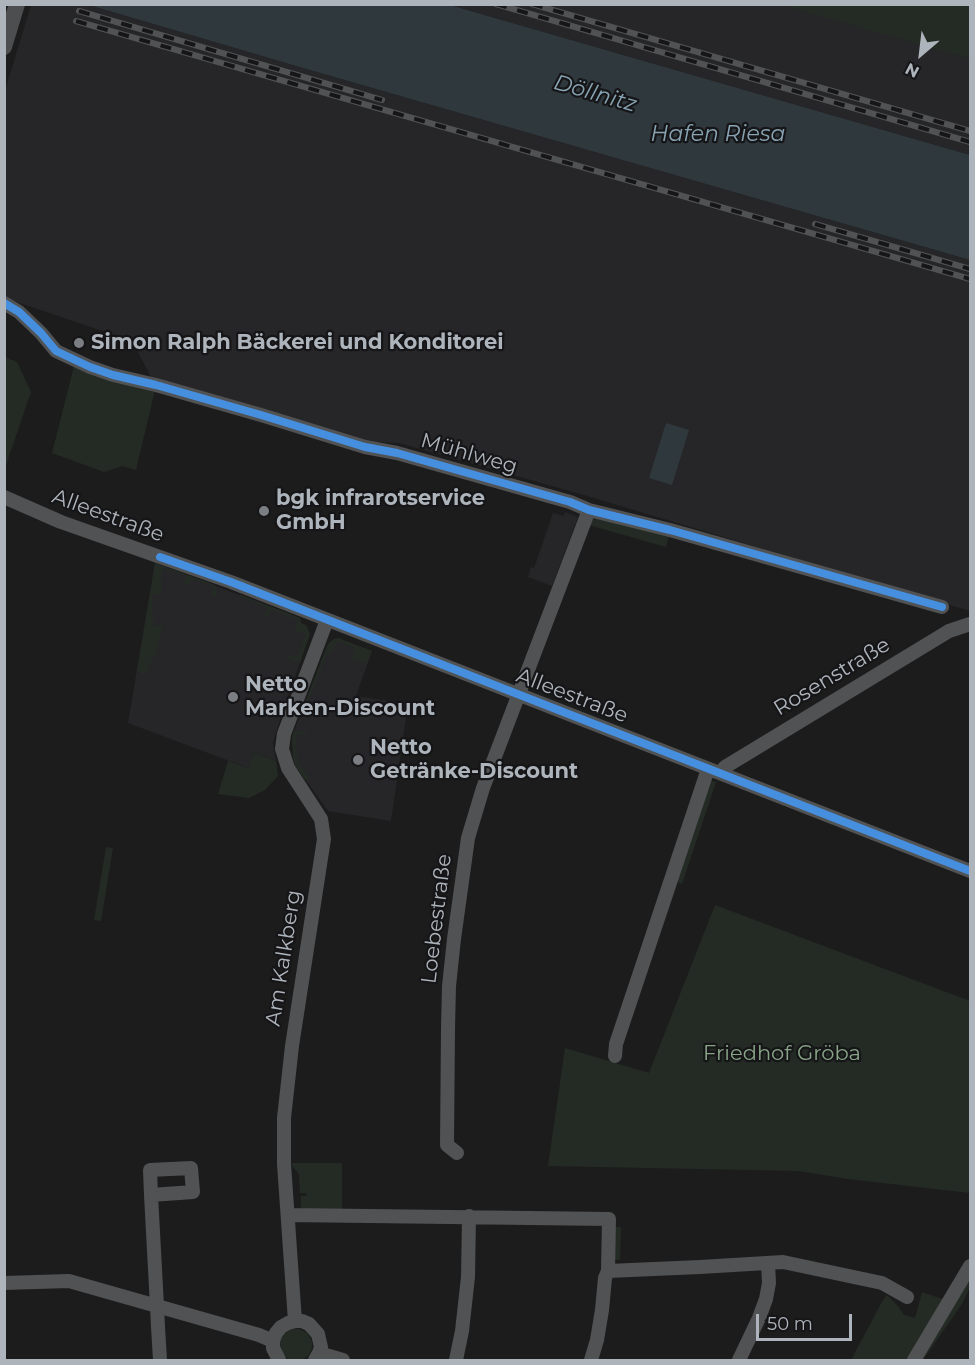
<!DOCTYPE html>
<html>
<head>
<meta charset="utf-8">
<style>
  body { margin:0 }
  #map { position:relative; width:975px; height:1365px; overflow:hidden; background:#1c1c1c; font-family:Montserrat,sans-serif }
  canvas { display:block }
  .frame { position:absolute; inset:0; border:6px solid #aeb4bb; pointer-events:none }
  .north { position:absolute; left:891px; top:24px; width:60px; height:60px; -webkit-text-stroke:4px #161618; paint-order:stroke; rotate:208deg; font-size:16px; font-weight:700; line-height:24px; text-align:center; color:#aeb4bb }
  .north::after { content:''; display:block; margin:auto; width:21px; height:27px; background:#aeb4bb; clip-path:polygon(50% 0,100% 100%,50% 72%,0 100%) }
  .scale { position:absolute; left:756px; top:1314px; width:96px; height:27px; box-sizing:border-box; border:3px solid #aeb4bb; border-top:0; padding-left:8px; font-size:18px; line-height:21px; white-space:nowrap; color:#aeb4bb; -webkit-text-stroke:4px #161618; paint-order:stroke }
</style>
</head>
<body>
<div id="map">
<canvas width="975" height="1365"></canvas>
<div class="frame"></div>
<div class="north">N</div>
<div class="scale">50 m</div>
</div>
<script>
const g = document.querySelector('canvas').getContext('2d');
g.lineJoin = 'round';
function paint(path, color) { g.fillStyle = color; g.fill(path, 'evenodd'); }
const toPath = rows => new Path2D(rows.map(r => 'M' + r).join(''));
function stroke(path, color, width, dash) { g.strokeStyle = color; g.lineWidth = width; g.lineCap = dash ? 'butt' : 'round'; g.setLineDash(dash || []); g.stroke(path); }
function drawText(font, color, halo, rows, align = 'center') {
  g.font = font + ' Montserrat,sans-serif'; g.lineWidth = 4.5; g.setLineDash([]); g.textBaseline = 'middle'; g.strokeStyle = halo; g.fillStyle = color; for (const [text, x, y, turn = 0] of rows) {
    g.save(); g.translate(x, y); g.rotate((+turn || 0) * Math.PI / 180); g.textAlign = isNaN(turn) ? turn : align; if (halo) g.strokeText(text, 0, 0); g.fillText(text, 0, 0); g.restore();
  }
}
const built = toPath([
  [31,5,89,5,303,68,970,260,970,611,584,495,399,443,368,442,151,377,132,341,8,299,5,296,4,94],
  [450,5,970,5,970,155,610,51],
  [565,512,578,517,552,586,528,577,531,567,534,568,553,513,564,516],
  [155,563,300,618,301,623,306,625,310,634,282,713,273,743,276,761,254,752,248,768,128,723],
  [338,638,372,651,356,696,408,704,391,821,328,811,295,765,293,757,292,737,294,731,328,644,334,639]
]);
const green = toPath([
  [782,5,970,5,970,59],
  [5,357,17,362,31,392,5,468],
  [74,366,155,390,136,470,122,466,104,472,52,453],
  [597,519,669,535,666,547,589,525,592,520],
  [155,563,215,585,217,591,216,596,212,596,214,587,192,579,189,586,184,584,187,576,164,568,161,578,162,594,152,594,153,625,163,625,155,658,153,657,146,675,137,671],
  [241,595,300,618,301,623,306,625,310,634,300,663,287,658,288,654,297,657,306,635,294,630,298,620,271,609,268,616,264,615,267,608,239,596],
  [338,638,372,651,367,664,351,658,355,648,337,641,334,650,327,654,306,707,313,710,312,713,309,714,302,710,328,644,334,639],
  [294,731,306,731,306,734,296,735,297,756,299,764,309,778,305,780,295,765,293,757,292,737],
  [254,752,276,761,278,776,265,790,249,798,218,794,228,761,248,768],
  [712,781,716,782,682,884,675,881,707,784],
  [106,847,113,848,101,921,94,920],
  [715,905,970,1001,970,1193,848,1179,799,1171,548,1166,565,1048,649,1073],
  [292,1163,342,1163,342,1211,301,1209,301,1196,307,1196,306,1193,300,1193,299,1174,292,1166],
  [615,1227,621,1227,620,1260,615,1260],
  [970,1276,970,1287,962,1304,923,1360,919,1360],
  [922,1292,945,1300,908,1360,851,1360,883,1300,887,1295,898,1306,904,1315,915,1318],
  '280 1345a16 16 0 1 1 32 0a16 16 0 1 1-32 0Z'
]);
const water = toPath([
  [89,5,450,5,970,155,970,260,303,68],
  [666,423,689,430,672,485,649,478]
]);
const minor = toPath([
  [4,303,19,312,41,333,56,351,90,367,113,375,156,385,261,415,365,447,397,453,570,502,589,510,670,530,942,607],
  [4,497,61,522,231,582,970,871],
  [720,773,725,767,949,631,970,624],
  [615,1056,616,1044,708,769],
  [457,1153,447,1145,448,1029,449,986,454,939,468,838,483,788,589,510],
  [151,1195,193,1192,191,1168,150,1170,151,1195,157,1306,158,1327,160,1360],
  [288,1215,609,1219,608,1271,605,1278,602,1310,597,1340,591,1360],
  [608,1271,700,1267,783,1262,882,1283,907,1297],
  [4,1283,69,1281,259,1335,273,1341],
  [295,1321,284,1164,284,1118,292,1046,324,839,321,819,288,768,282,749,284,734,327,620],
  [319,1353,343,1360],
  [279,1360,273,1348,273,1341,276,1333,281,1327,288,1323,295,1321,302,1321,309,1324,318,1334,321,1347,319,1353,315,1360],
  [456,1360,462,1331,468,1277,469,1216],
  [739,1360,759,1318,766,1299,769,1283,768,1263],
  [914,1360,970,1266]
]);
const major = toPath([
  [4,47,17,4]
]);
const rail = toPath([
  [496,4,970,142],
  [532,4,970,131],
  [79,11,382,100],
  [76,21,970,279],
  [815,224,970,269]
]);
const cycleway = toPath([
  [4,303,19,312,41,333,56,351,90,367,113,375,156,385,261,415,365,447,397,453,570,502,589,510,670,530,942,607],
  [160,557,231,582,970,871]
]);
const markers = [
  [79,343,6,"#7b7f83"],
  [264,511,6,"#7b7f83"],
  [233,697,6,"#7b7f83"],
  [358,760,6,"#7b7f83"]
];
const poiNames = [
  ["Simon Ralph Bäckerei und Konditorei",91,343],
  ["bgk infrarotservice",276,499],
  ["GmbH",276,523],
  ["Netto",245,685],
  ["Marken-Discount",245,709],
  ["Netto",370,748],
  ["Getränke-Discount",370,772]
];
const streetNames = [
  ["Mühlweg",469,454,16],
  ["Alleestraße",108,516,20],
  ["Rosenstraße",832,677,-31],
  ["Alleestraße",572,696,21],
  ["Loebestraße",437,919,-83],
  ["Am Kalkberg",284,958,-81]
];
const parkNames = [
  ["Friedhof Gröba",782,1054]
];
const waterNames = [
  ["Döllnitz",595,94,16],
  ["Hafen Riesa",718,135]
];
paint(built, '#262628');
paint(green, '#242b24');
paint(water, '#2f383d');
stroke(minor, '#505254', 14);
stroke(major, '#4d4e50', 16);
stroke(rail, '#505253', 6);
stroke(rail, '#161618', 4, [11]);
stroke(cycleway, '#468fdf', 8);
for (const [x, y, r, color] of markers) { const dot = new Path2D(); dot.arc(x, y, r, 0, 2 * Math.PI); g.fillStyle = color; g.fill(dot); stroke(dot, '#161618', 2); }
drawText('bold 21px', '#aeb4bb', '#161618', poiNames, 'left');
drawText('21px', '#aeb4bb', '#161618', streetNames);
drawText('21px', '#88a487', '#161618', parkNames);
drawText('italic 22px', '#88a4b3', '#161618', waterNames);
</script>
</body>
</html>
